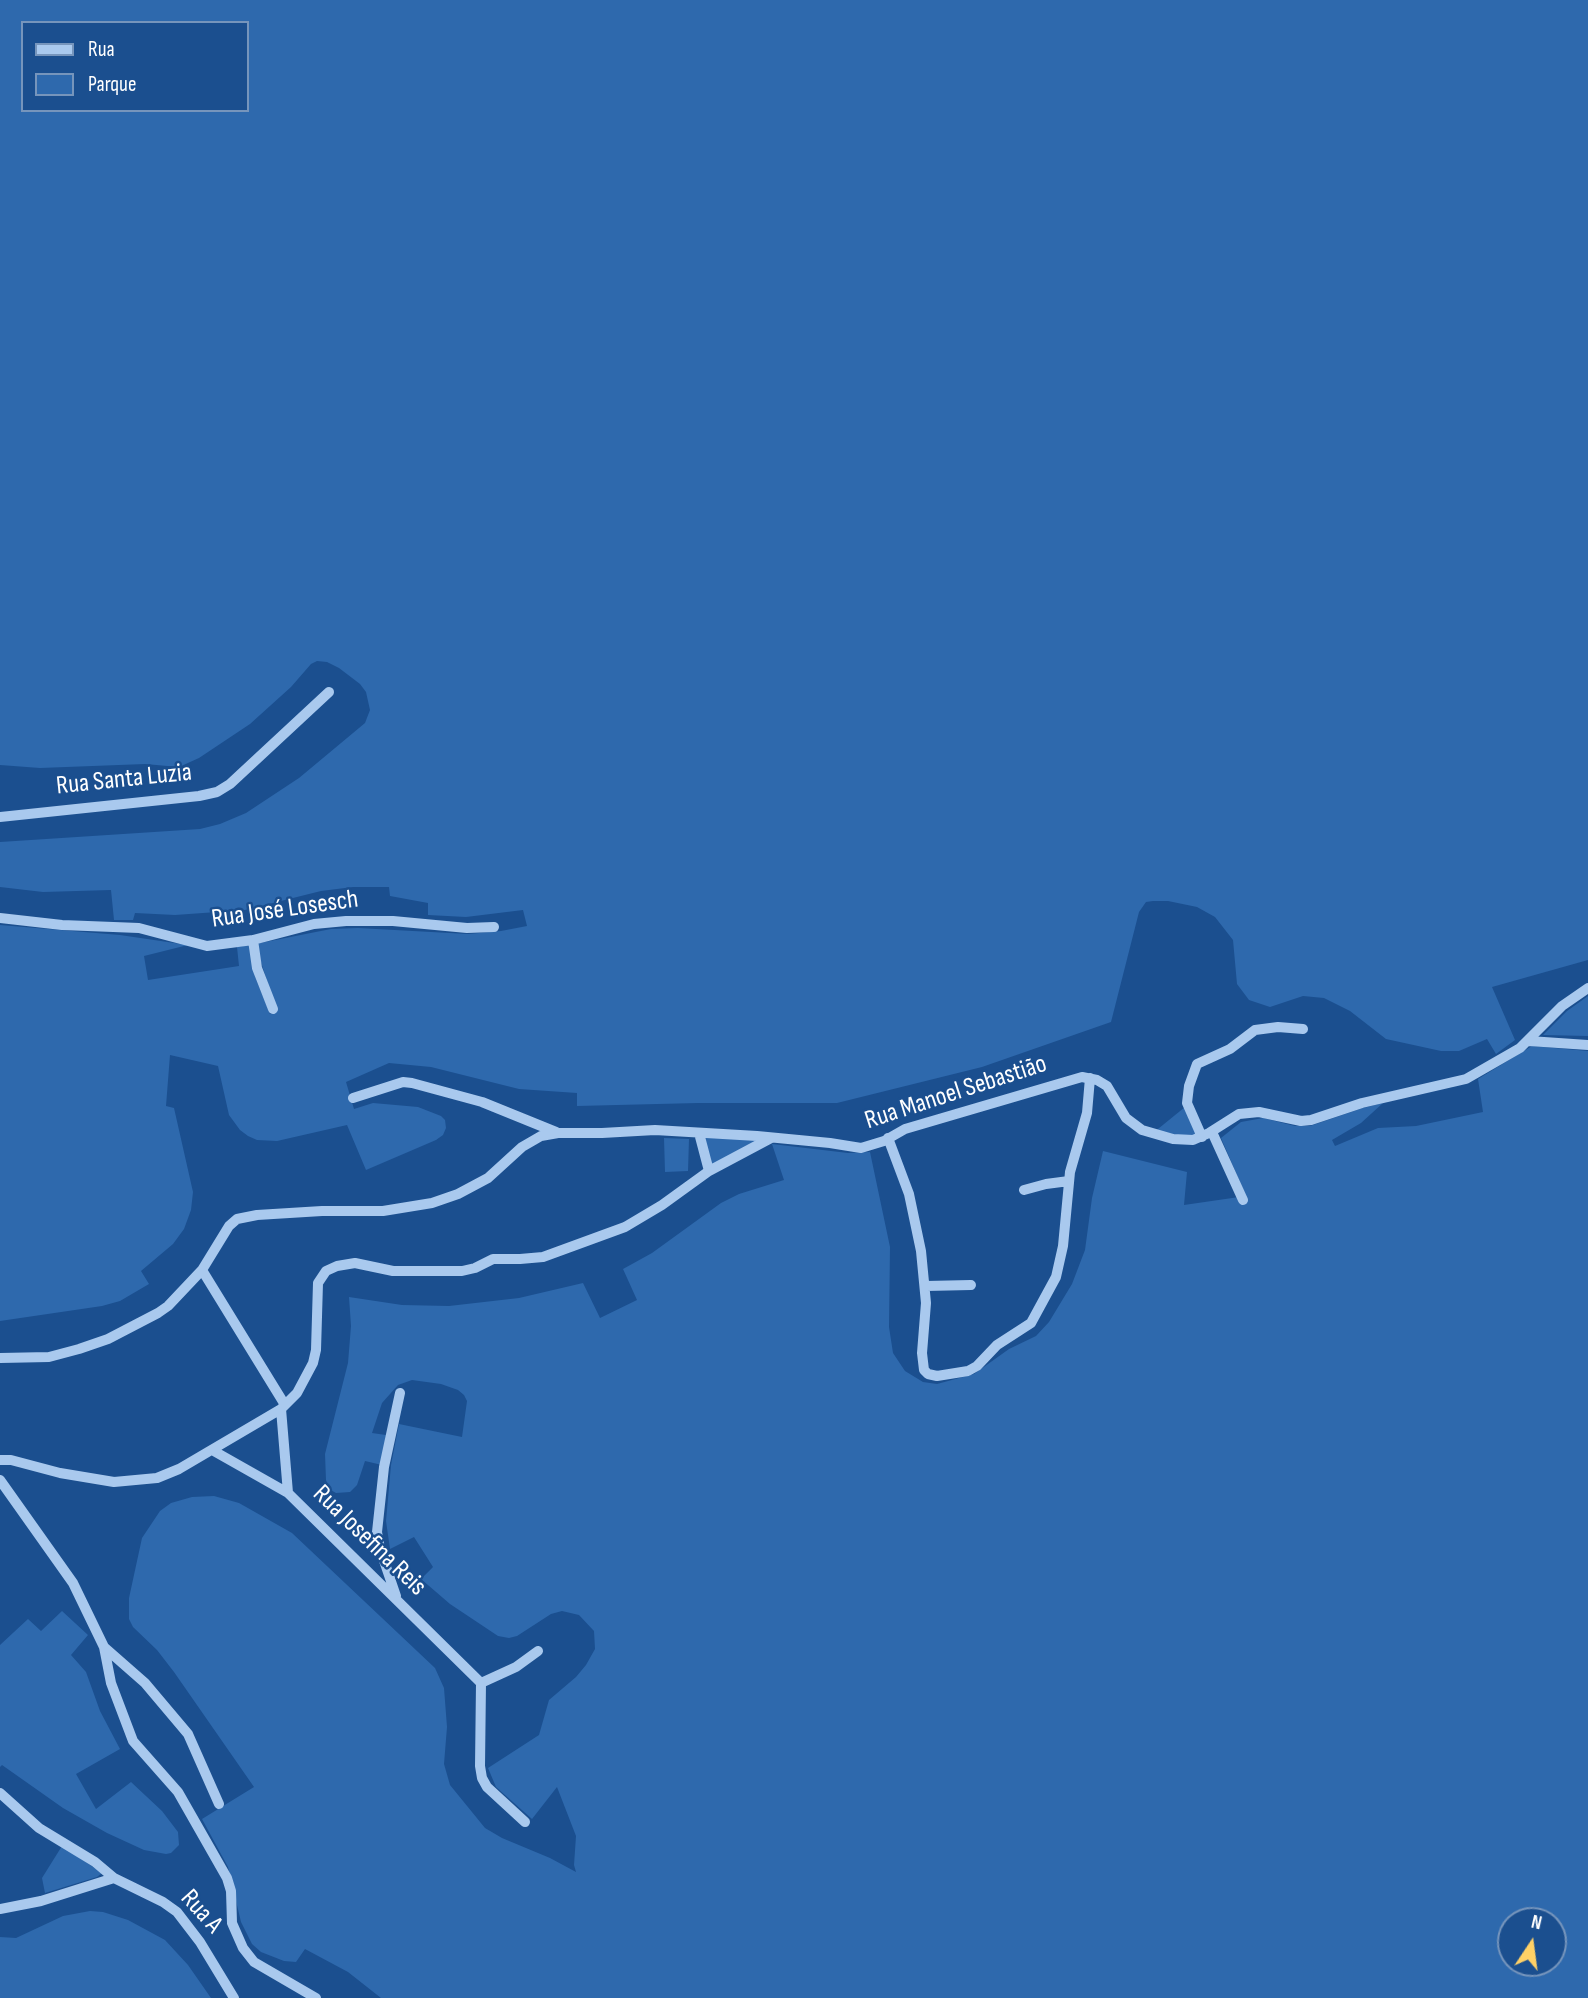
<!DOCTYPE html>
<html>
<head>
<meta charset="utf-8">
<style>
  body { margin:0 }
  #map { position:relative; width:1588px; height:1998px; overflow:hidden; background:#1b4f8f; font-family:"Sofia Sans Condensed",sans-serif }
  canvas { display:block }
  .legend { position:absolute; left:21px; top:21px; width:228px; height:91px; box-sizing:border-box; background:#1b4f8f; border:2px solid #7695bc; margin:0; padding:9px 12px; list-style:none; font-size:21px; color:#fff }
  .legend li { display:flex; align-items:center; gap:14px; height:35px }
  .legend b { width:35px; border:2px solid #7695bc }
  .north { position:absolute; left:1497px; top:1907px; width:70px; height:70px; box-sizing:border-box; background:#1b4f8f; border:2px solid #7695bc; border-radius:50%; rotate:13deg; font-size:19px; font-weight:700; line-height:28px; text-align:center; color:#fff }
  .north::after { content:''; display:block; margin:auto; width:24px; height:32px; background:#ffd166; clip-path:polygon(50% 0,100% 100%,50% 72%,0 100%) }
</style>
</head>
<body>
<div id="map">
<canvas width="1588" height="1998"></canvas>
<ul class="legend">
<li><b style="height:9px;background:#a9c9ee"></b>Rua</li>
<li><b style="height:19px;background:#2e69ad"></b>Parque</li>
</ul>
<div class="north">N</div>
</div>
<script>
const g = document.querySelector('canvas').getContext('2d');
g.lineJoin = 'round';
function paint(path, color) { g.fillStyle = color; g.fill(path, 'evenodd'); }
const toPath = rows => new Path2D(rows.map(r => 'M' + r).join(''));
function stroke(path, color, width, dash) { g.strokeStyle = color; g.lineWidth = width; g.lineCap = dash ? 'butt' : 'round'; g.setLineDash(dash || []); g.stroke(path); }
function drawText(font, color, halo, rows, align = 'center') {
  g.font = font + ' "Sofia Sans Condensed",sans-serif'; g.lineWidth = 5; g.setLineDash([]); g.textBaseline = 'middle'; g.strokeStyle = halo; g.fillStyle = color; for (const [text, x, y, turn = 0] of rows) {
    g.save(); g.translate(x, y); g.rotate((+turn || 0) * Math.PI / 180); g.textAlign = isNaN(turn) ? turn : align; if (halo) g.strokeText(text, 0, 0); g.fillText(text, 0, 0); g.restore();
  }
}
const green = toPath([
  [0,0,1588,0,1588,960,1492,987,1515,1040,1496,1054,1487,1039,1459,1051,1441,1051,1386,1039,1350,1011,1324,998,1303,996,1270,1007,1249,1000,1237,984,1233,940,1215,917,1197,907,1168,901,1153,901,1146,902,1139,912,1111,1022,982,1067,837,1103,698,1103,577,1106,577,1093,519,1089,431,1067,389,1063,346,1082,354,1109,373,1103,418,1107,441,1116,445,1120,446,1128,443,1135,436,1140,366,1170,347,1125,277,1141,257,1140,248,1136,240,1130,229,1115,218,1066,170,1055,166,1106,174,1108,193,1192,191,1210,184,1229,173,1244,141,1271,149,1284,120,1301,102,1306,0,1321,0,925,120,935,188,945,144,956,148,980,239,966,237,947,250,945,256,979,270,1014,277,1011,255,944,331,929,358,928,468,934,501,931,527,926,523,910,466,917,428,915,428,903,390,896,389,887,353,887,321,891,245,910,175,915,135,913,133,920,114,920,111,890,43,892,0,887,0,842,200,829,220,824,246,813,299,778,365,723,370,710,366,692,360,684,339,668,327,662,317,661,311,664,291,687,250,724,199,758,179,767,145,764,40,768,0,765],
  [23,23,247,23,247,110,23,110],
  [1588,996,1588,1036,1543,1035,1567,1011],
  [1532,1046,1588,1051,1588,1998,381,1998,348,1972,305,1949,296,1962,284,1961,261,1952,252,1944,241,1922,228,1867,202,1819,254,1787,174,1672,157,1650,133,1627,129,1619,129,1598,142,1538,160,1511,171,1503,192,1497,214,1496,239,1503,292,1533,435,1668,444,1688,447,1727,444,1764,450,1785,485,1828,502,1838,550,1858,576,1872,574,1865,576,1836,557,1787,532,1819,496,1787,488,1768,539,1735,549,1700,576,1677,586,1665,595,1649,594,1631,579,1615,562,1611,551,1614,517,1636,509,1638,498,1636,450,1604,421,1579,433,1567,414,1537,390,1549,386,1521,391,1465,399,1424,462,1437,467,1401,464,1395,458,1390,441,1384,412,1380,398,1385,382,1403,372,1433,386,1435,382,1465,365,1461,357,1485,350,1492,336,1493,329,1489,326,1480,325,1454,348,1363,351,1326,349,1297,402,1305,449,1306,519,1298,583,1283,600,1318,637,1300,623,1269,652,1253,721,1203,739,1194,784,1180,772,1144,848,1153,870,1152,890,1247,889,1327,893,1353,905,1371,923,1382,937,1384,974,1374,1009,1349,1036,1336,1049,1322,1072,1284,1085,1250,1092,1198,1103,1151,1187,1172,1184,1205,1246,1196,1221,1138,1241,1122,1263,1118,1295,1126,1310,1126,1363,1108,1383,1103,1361,1123,1332,1140,1335,1146,1378,1128,1416,1126,1483,1112,1478,1079],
  [1511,1921,1553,1921,1553,1963,1511,1963],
  [1185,1107,1201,1137,1153,1133],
  [702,1135,762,1140,709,1169],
  [664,1138,689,1139,688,1171,665,1172],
  [62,1611,88,1635,71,1655,86,1672,100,1711,120,1749,76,1774,96,1809,131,1782,162,1811,178,1832,179,1845,171,1853,166,1854,144,1850,107,1833,63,1808,2,1765,0,1767,0,1645,28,1619,41,1631],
  [62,1846,102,1873,97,1877,45,1893,42,1878],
  [90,1911,103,1912,128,1920,165,1940,188,1965,211,1998,0,1998,0,1937,16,1938,63,1916]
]);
const minor = toPath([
  [0,817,199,796,217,792,230,784,329,692],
  [0,918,62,925,139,928,207,946,253,940,314,924,346,921,393,921,467,928,494,927],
  [253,940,257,968,273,1009],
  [1529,1041,1588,1045],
  [353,1098,403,1082,412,1083,482,1102,556,1132],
  [1212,1132,1243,1200],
  [699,1133,709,1171],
  [1202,1137,1187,1103,1189,1086,1197,1064,1230,1049,1255,1030,1278,1027,1303,1029],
  [888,1138,909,1194,921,1251,926,1303,922,1353,924,1370,928,1374,937,1376,968,1371,977,1366,997,1345,1031,1323,1056,1277,1063,1246,1070,1172,1087,1113,1090,1078],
  [1024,1190,1046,1184,1069,1181],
  [202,1270,285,1405],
  [926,1286,971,1285],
  [0,1358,49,1357,79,1349,108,1339,158,1313,168,1306,202,1270,229,1226,237,1219,257,1215,322,1211,383,1211,432,1203,458,1194,488,1178,522,1147,541,1136,558,1133,602,1133,655,1130,757,1136,830,1143,861,1148,884,1141,905,1129,1082,1077,1097,1080,1107,1086,1126,1118,1142,1130,1173,1139,1193,1140,1209,1133,1239,1114,1259,1112,1301,1121,1311,1120,1362,1103,1466,1079,1520,1048,1562,1006,1588,988],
  [281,1409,288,1493],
  [212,1450,288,1493,481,1683,480,1766,482,1778,487,1787,525,1822],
  [0,1460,11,1460,60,1473,114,1482,157,1478,179,1469,281,1409,297,1393,313,1363,316,1350,318,1283,326,1271,337,1266,355,1263,393,1271,462,1271,475,1268,493,1259,520,1259,543,1257,625,1227,662,1205,709,1171,771,1138],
  [0,1480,73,1583,104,1647,145,1683,188,1734,219,1804],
  [396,1596,380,1549,377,1532,384,1467,400,1393],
  [104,1647,111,1683,133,1741,178,1792,227,1878,231,1891,232,1923,243,1948,254,1962,316,1998],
  [481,1683,516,1667,538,1651],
  [0,1793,39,1828,95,1862,114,1878,163,1902,177,1912,200,1942,234,1998],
  [0,1909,41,1901,114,1878]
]);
const streetNames = [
  ["Rua Santa Luzia",124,780,-6],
  ["Rua José Losesch",285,910,-8],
  ["Rua Manoel Sebastião",956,1093,-18],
  ["Rua Josefina Reis",369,1541,44],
  ["Rua A",201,1912,48]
];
paint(green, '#2e69ad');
stroke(minor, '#a9c9ee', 10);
drawText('26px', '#fff', '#1b4f8f', streetNames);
</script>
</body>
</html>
